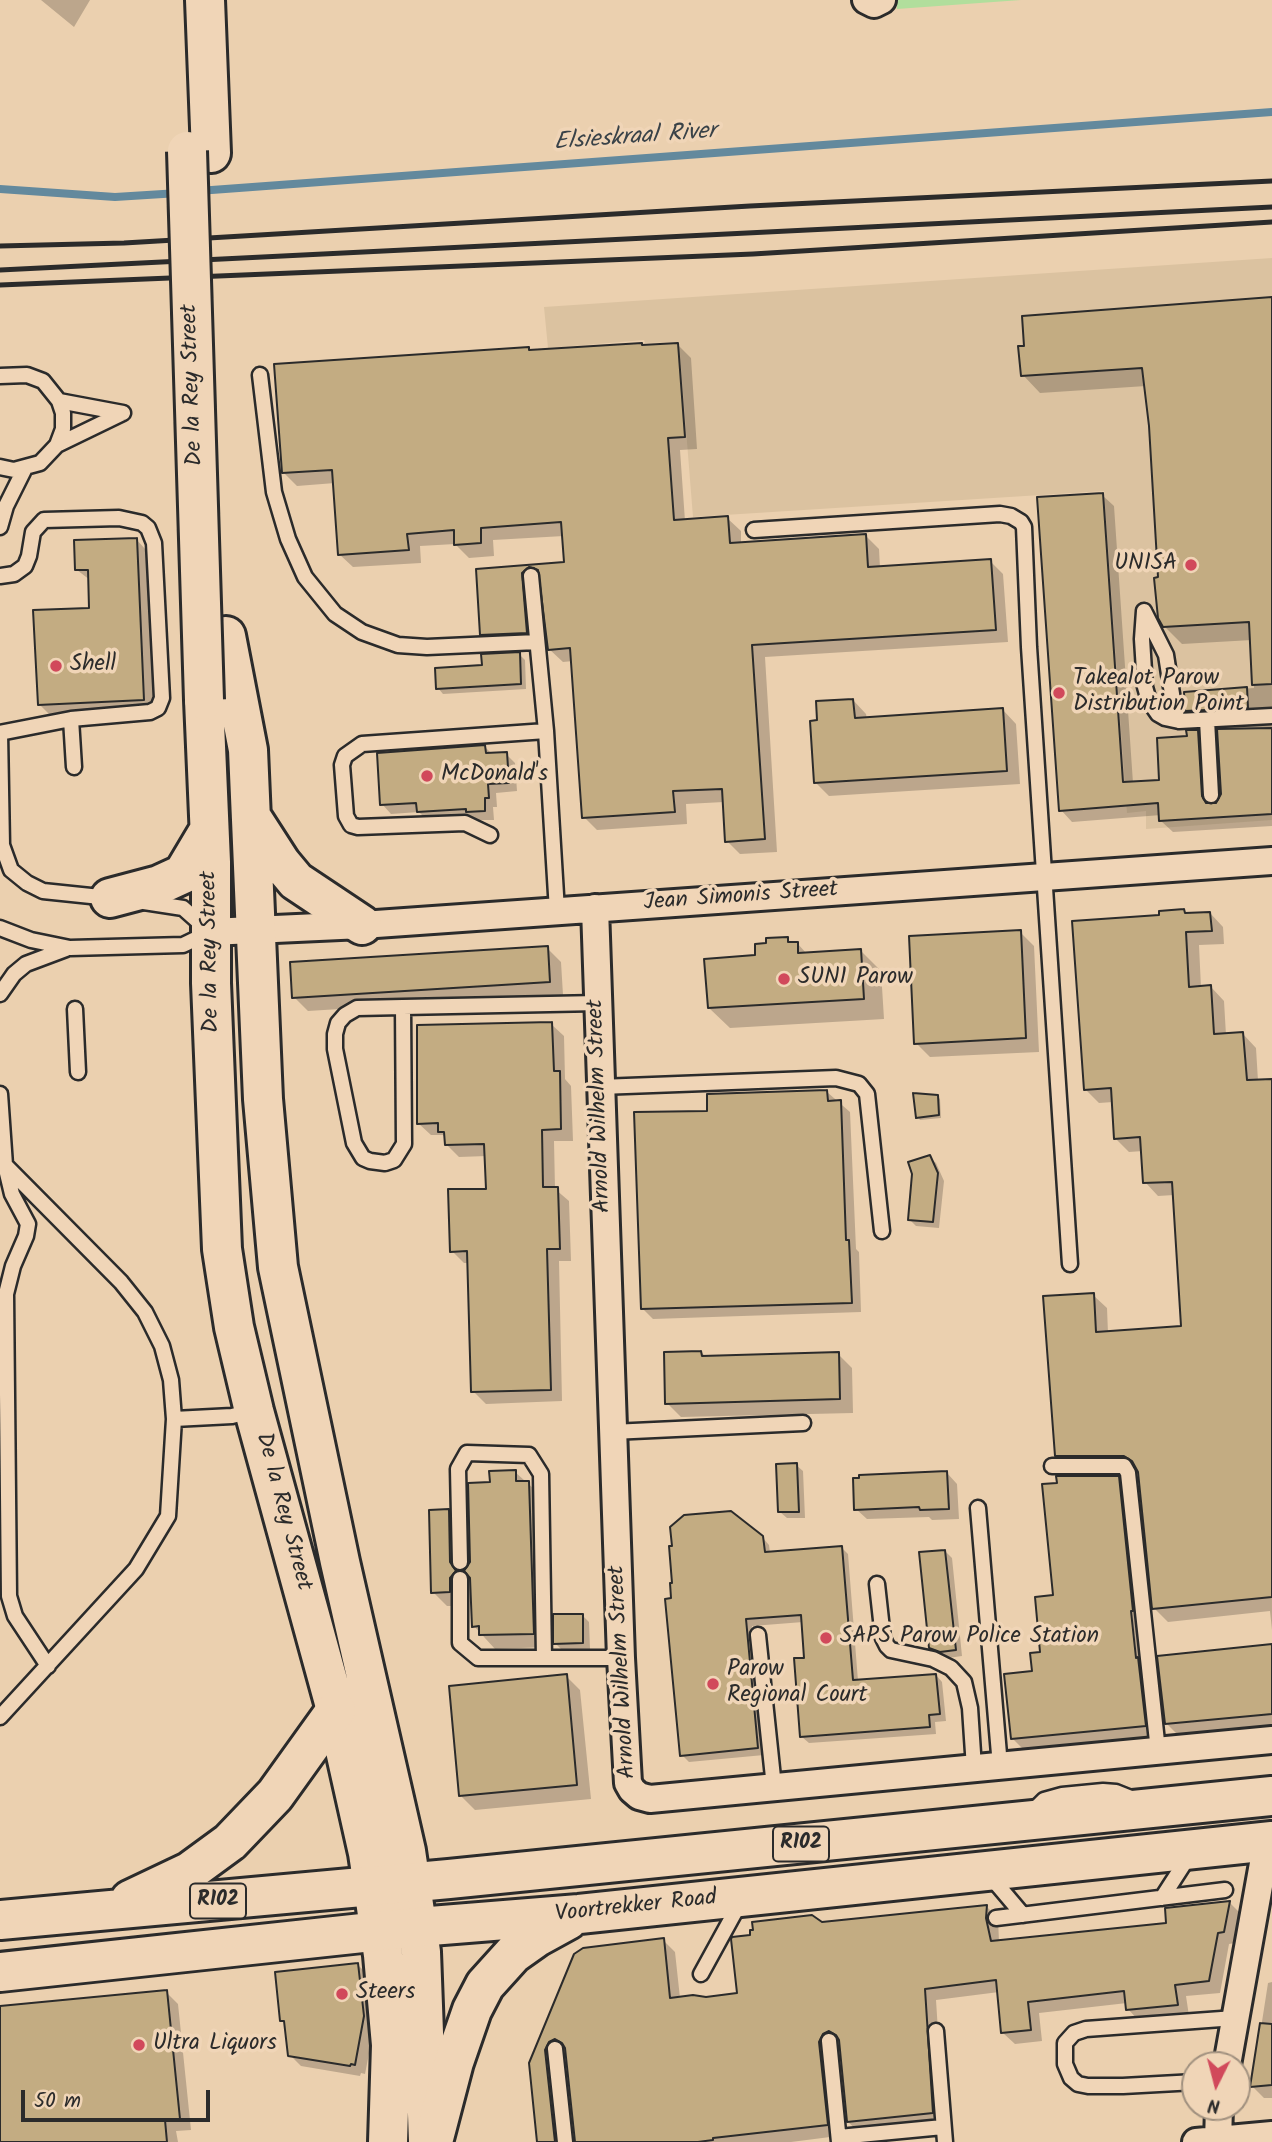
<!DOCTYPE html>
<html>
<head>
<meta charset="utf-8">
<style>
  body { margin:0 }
  #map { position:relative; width:1272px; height:2142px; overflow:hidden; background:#ebd0af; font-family:Kalam,sans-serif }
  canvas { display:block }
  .north { position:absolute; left:1181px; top:2051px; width:70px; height:70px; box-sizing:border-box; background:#f0d5b7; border:2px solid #a1917f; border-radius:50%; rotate:186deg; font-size:19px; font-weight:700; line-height:28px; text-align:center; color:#2b2b2b }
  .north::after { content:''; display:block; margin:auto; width:24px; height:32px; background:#d1495b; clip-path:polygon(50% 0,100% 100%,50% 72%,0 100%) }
  .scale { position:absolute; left:21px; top:2090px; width:189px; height:32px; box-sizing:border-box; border:4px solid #2b2b2b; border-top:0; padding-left:9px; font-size:21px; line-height:24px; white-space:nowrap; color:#2b2b2b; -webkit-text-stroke:5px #f0d5b7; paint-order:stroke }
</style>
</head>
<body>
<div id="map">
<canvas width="1272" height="2142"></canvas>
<div class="north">N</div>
<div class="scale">50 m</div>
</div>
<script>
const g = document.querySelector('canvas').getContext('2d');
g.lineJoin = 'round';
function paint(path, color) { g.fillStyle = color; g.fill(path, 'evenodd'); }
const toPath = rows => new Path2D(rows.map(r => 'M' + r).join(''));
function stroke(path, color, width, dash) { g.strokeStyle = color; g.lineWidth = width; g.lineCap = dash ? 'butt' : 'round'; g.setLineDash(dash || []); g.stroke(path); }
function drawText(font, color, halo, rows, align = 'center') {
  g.font = font + ' Kalam,sans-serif'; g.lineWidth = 7; g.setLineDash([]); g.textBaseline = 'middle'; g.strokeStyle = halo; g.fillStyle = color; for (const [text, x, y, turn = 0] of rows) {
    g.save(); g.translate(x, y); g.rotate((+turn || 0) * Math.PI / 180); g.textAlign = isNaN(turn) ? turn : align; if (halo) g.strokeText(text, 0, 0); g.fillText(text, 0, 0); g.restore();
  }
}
const built = toPath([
  [1272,258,1272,820,1146,829,1146,811,1127,813,1104,491,693,517,679,342,645,343,644,340,548,348,544,307]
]);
const green = toPath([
  [896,0,1021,0,897,9]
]);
const shadow = toPath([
  [41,0,90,0,74,27],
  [1272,299,1272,724,1270,724,1272,726,1272,826,1173,832,1161,821,1161,815,1072,822,1061,810,1102,495,1114,506,1133,783,1161,782,1189,738,1197,731,1209,743,1212,806,1221,801,1222,795,1219,727,1204,728,1187,710,1185,693,1254,688,1252,640,1182,644,1164,626,1146,386,1040,393,1023,375],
  [677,344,691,358,697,449,680,450,685,521,727,518,741,531,741,544,865,535,879,549,880,568,990,561,1003,574,1008,642,765,657,777,852,740,854,727,841,724,802,686,804,687,824,597,830,584,817,573,661,563,662,549,649,541,580,534,586,539,645,495,647,481,634,477,570,566,564,564,536,493,540,494,556,469,558,455,544,420,546,421,563,353,567,339,554,335,483,297,486,283,472,528,349,531,352],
  [136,539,146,550,154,710,50,715,39,704,91,609,90,580,77,570],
  [519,654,525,660,526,689,443,694,438,688],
  [853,700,866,714,867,719,1003,710,1016,724,1020,784,829,796,816,783,819,722],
  [485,747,492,754,506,754,515,763,517,791,496,793,497,807,493,807,494,820,477,820,474,818,428,821,419,812,391,814,382,804],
  [1184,911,1187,915,1210,913,1223,927,1224,944,1199,945,1201,988,1211,987,1224,1001,1226,1035,1243,1034,1256,1048,1258,1081,1272,1081,1272,1630,1270,1611,1168,1622,1154,1608,1138,1469,1070,1469,1057,1456,1093,1295,1107,1308,1108,1333,1183,1328,1174,1195,1158,1196,1145,1182,1143,1151,1129,1152,1116,1139,1113,1102,1099,1103,1085,1089,1161,917],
  [1020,932,1034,946,1039,1052,930,1057,916,1043],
  [787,939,792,943,797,943,807,954,860,950,881,971,884,1019,730,1028,709,1008,757,957],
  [547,948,561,962,563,995,308,1011,294,997],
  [551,1024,564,1036,565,1079,571,1086,573,1141,554,1141,555,1189,569,1201,571,1261,559,1261,562,1401,486,1404,473,1391,469,1263,464,1263,452,1251,488,1190,487,1156,459,1157,447,1145,446,1138,443,1135,431,1135,418,1123],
  [827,1092,850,1112,856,1249,859,1252,861,1312,653,1319,643,1309,709,1112],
  [937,1096,940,1099,941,1118,920,1120,918,1117],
  [929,1157,936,1163,944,1181,939,1228,916,1226,909,1219,914,1174],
  [701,1352,706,1357,838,1354,852,1368,853,1413,681,1417,667,1403],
  [796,1465,803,1471,805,1518,787,1518,780,1512],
  [515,1472,543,1497,547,1647,495,1649,474,1626,471,1562,492,1484],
  [947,1473,957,1484,959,1519,932,1520,929,1517,867,1519,856,1509],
  [1118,1478,1132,1491,1158,1739,1026,1752,1012,1738,1033,1672,1042,1653,1055,1597],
  [449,1511,463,1525,464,1578,469,1586,464,1593,464,1606,447,1606,433,1592],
  [762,1537,769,1545,770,1553,841,1547,848,1554,858,1681,936,1675,942,1682,946,1721,935,1722,936,1734,809,1743,802,1737,806,1659,803,1622,752,1626,764,1755,689,1762,682,1755,673,1600],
  [945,1551,952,1558,962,1656,948,1658,938,1655,931,1648],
  [582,1615,589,1622,590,1649,562,1650,555,1643],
  [1272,1646,1272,1728,1180,1737,1166,1723],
  [566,1676,580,1690,591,1799,475,1810,461,1796],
  [1230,1903,1241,1914,1235,1943,1229,1944,1220,1993,1186,1996,1189,2016,1139,2021,1128,2009,1127,2003,1039,2013,1042,2041,1015,2044,1003,2033,999,1992,936,2000,944,2124,860,2133,848,2122,841,2042,832,2048,838,2136,791,2142,576,2142,567,2051,560,2053,565,2142,539,2142,531,2063,575,1955,663,1940,675,1952,680,1998,706,1998,738,1995,822,1924,987,1907,998,1918,999,1942,1168,1924],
  [358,1965,368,1975,374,2028,365,2074,361,2073,360,2076,301,2066,290,2055,287,2025,282,2020],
  [1272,1982,1272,2098,1264,2098,1252,2086,1268,1983],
  [166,1992,178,2004,191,2130,176,2131,178,2142,0,2142,0,2008]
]);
const stream = toPath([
  [0,189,115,197,179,193],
  [198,191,1272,112]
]);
const building = toPath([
  [1272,297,1272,684,1252,685,1249,622,1163,627,1158,618,1154,578,1158,577,1149,426,1142,368,1021,376,1018,346,1024,346,1022,316,1272,297],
  [642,343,642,345,678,343,685,437,668,438,674,520,728,516,730,543,866,534,868,567,991,559,996,630,752,645,765,839,725,842,722,789,673,791,675,812,582,818,570,648,548,650,538,570,529,567,522,573,527,633,480,635,476,569,564,562,561,522,481,528,481,543,454,545,454,530,407,534,409,550,338,555,332,470,282,473,274,364,529,347,529,350,642,343],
  [1103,493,1123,782,1159,780,1157,738,1187,736,1186,730,1198,730,1202,796,1206,803,1216,803,1221,794,1217,729,1272,728,1272,814,1159,821,1158,803,1059,811,1037,497,1103,493],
  [137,538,144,700,38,705,33,610,89,608,88,570,75,570,74,540,137,538],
  [520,652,521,684,436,689,435,668,482,665,481,654,520,652],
  [1247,687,1248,708,1185,711,1184,692,1247,687],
  [853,699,855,718,1003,708,1007,771,814,783,810,721,817,720,816,701,853,699],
  [485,745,486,753,507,752,509,783,488,784,489,798,485,798,485,811,466,812,466,809,417,812,416,803,380,805,377,753,485,745],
  [1184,909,1185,913,1210,912,1212,931,1186,932,1189,987,1211,985,1214,1034,1243,1032,1247,1080,1272,1079,1272,1597,1152,1609,1138,1472,1132,1461,1124,1456,1055,1456,1043,1296,1094,1293,1096,1332,1181,1326,1172,1182,1143,1183,1140,1137,1114,1139,1111,1088,1084,1090,1072,921,1159,915,1159,911,1184,909],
  [1021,930,1026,1038,914,1044,909,936,1021,930],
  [788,937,788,942,798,942,798,953,861,949,864,999,708,1008,704,959,755,955,755,944,766,943,766,938,788,937],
  [548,946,550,982,292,998,290,962,548,946],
  [552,1022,554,1071,560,1071,561,1129,542,1130,543,1187,558,1187,560,1249,547,1249,551,1390,471,1392,467,1251,450,1252,448,1189,486,1189,484,1144,445,1145,444,1132,438,1132,438,1123,417,1124,417,1025,552,1022],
  [827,1090,828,1101,841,1100,846,1240,849,1240,852,1303,641,1309,634,1112,707,1111,707,1094,827,1090],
  [913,1093,938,1095,939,1115,916,1118,913,1093],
  [930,1155,938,1173,933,1222,908,1220,912,1174,908,1162,930,1155],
  [701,1351,702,1356,839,1352,840,1399,665,1404,664,1352,701,1351],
  [797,1463,799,1512,778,1512,776,1464,797,1463],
  [516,1470,516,1481,529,1481,534,1634,479,1635,479,1626,472,1627,470,1578,464,1571,470,1562,468,1483,490,1482,489,1471,516,1470],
  [947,1471,949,1509,920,1510,919,1507,854,1510,853,1478,859,1478,859,1475,947,1471],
  [1056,1476,1119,1476,1133,1611,1131,1611,1136,1658,1138,1657,1146,1726,1011,1739,1004,1674,1032,1671,1030,1653,1040,1652,1035,1597,1053,1595,1042,1484,1057,1483,1056,1476],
  [449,1509,450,1562,456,1571,450,1578,450,1592,431,1593,429,1510,449,1509],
  [731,1511,763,1536,765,1552,842,1546,853,1680,936,1674,940,1714,929,1715,930,1727,800,1737,794,1658,804,1658,801,1615,746,1619,758,1748,680,1756,665,1599,671,1598,670,1583,672,1583,669,1546,672,1546,670,1527,684,1515,731,1511],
  [945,1550,956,1650,940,1652,929,1648,919,1552,945,1550],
  [553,1614,583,1614,583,1643,553,1644,553,1614],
  [1272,1644,1272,1714,1165,1724,1157,1656,1272,1644],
  [567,1674,577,1785,459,1796,449,1686,567,1674],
  [1230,1901,1224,1932,1218,1933,1209,1981,1175,1985,1178,2005,1126,2010,1124,1991,1028,2002,1031,2030,1001,2033,996,1980,925,1989,933,2113,847,2122,839,2040,836,2035,829,2031,823,2034,819,2042,828,2125,713,2138,713,2140,698,2142,575,2142,565,2048,562,2043,555,2039,549,2042,545,2050,555,2142,537,2142,529,2063,574,1954,583,1948,664,1938,670,1998,693,1995,706,1997,737,1993,731,1939,732,1937,750,1935,750,1930,753,1930,752,1922,812,1915,822,1922,987,1905,986,1918,991,1941,1166,1923,1165,1908,1230,1901],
  [358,1963,364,2016,355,2065,351,2064,350,2066,288,2056,284,2021,280,2021,275,1972,358,1963],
  [167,1990,180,2119,165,2120,167,2142,0,2142,0,2006,167,1990],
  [1260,2023,1272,2024,1272,2085,1250,2087,1260,2023]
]);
const lane = toPath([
  [260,375,274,492,288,539,305,577,335,614,362,632,398,645,427,647,537,642],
  [0,376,27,375,43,381,59,401,63,413,63,429,57,445,40,463,14,470,0,467],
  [59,401,123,413],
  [57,445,123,413],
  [0,527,6,506,25,468],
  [754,530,1000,514,1011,516,1021,522,1024,527,1029,647,1070,1264],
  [0,576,14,574,25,566,29,556,33,532,44,520,119,518,142,523,148,528,154,543,162,698,158,708,150,712,71,719,0,733],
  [531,576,546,731,557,911],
  [1144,611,1142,639,1145,687,1149,701,1158,714,1165,718,1179,721,1272,716],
  [1144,611,1166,655,1175,713,1179,721],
  [71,719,74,767],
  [1207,720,1211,795],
  [0,733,2,845,11,870,27,883,43,891,110,898],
  [490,835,465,823,358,827,351,825,346,816,342,765,345,756,362,744,546,731],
  [0,928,31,940,70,948,183,945,210,932,183,908,144,902],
  [0,994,14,974,26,964,66,949],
  [403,1007,404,1144,394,1160,385,1163,370,1161,363,1158,354,1143,335,1049,335,1034,338,1023,345,1015,357,1008,403,1007,598,1003],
  [75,1009,78,1072],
  [600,1087,836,1078,859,1084,867,1094,882,1231],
  [0,1094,5,1165,12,1194,28,1224,26,1236,13,1266,6,1294,9,1596,15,1616,48,1666],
  [174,1419,232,1416,252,1411],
  [612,1432,803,1423],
  [1052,1466,1124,1466,1128,1473,1158,1751],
  [978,1508,1000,1766],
  [460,1562,458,1469,467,1453,529,1455,541,1474,544,1658],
  [460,1579,460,1643,478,1658,621,1658],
  [877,1584,883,1638,887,1646,891,1650,933,1659,951,1668,964,1682,970,1708,974,1768],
  [758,1635,774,1787],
  [0,1717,136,1569,168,1516,174,1419,171,1380,162,1346,145,1312,121,1282,5,1165],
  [1031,1813,1044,1800,1062,1795,1103,1791,1116,1792,1136,1800],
  [990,1876,1023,1915],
  [1162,1898,1189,1856],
  [996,1918,1225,1890],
  [701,1974,741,1901],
  [936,2031,945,2142],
  [829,2041,839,2142],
  [555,2049,565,2142],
  [1195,2082,1123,2086,1088,2086,1078,2084,1071,2078,1065,2064,1065,2043,1074,2033,1086,2029,1235,2018],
  [839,2137,943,2127]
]);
const street = toPath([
  [866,0,874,4,882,0],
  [595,908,621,1658,628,1783,632,1790,639,1796,650,1799,1272,1740],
  [210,932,362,925,1272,861],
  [1227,2065,1267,1841],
  [1196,2142,1272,2135],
  [1218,2142,1219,2107]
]);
const secondary = toPath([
  [205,0,211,153],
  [226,636,248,750,263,1099,278,1267,340,1562,406,1851,421,1952,428,2141],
  [204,700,211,862,211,983,222,1249,234,1327,254,1411,336,1710,368,1853,383,1955,391,2045,388,2142],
  [252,818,281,863,296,881,362,925],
  [110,898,159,885,183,874,208,832]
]);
const primary = toPath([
  [130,1900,189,1872,230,1842,275,1795,336,1710],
  [0,1920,449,1879,1272,1796],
  [0,1972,418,1927,579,1914,1272,1841],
  [433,2142,454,2062,472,2010,485,1985,513,1954,537,1937,568,1920]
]);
const rail = toPath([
  [0,246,124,243,750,206,1272,181],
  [0,270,1272,207],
  [0,285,753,254,1272,222]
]);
const secondaryBridge = toPath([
  [187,151,204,700]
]);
const markers = [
  [1191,565,7,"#d1495b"],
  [56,666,7,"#d1495b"],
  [1059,693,7,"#d1495b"],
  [427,776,7,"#d1495b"],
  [784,979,7,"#d1495b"],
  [826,1638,7,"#d1495b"],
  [713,1684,7,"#d1495b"],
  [342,1994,7,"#d1495b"],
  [139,2045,7,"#d1495b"]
];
const shields = [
  [801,1844,56],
  [218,1901,56]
];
const shieldNames = [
  ["R102",801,1844],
  ["R102",218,1901]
];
const streetNames = [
  ["De la Rey Street",194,385,-92],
  ["Jean Simonis Street",741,898,-4],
  ["De la Rey Street",212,952,-91],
  ["Arnold Wilhelm Street",601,1106,-92],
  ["De la Rey Street",282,1512,75],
  ["Arnold Wilhelm Street",624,1672,-93],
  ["Voortrekker Road",636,1908,-6]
];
const poiNames = [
  ["UNISA",1177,565,"right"],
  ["Shell",70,666],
  ["Takealot Parow",1073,680],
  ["Distribution Point",1073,706],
  ["McDonald's",441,776],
  ["SUN1 Parow",798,979],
  ["SAPS Parow Police Station",840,1638],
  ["Parow",727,1671],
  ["Regional Court",727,1697],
  ["Steers",356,1994],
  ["Ultra Liquors",153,2045]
];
const waterNames = [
  ["Elsieskraal River",635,139,-4]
];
paint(built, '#dbc2a0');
paint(green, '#b1de9c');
paint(shadow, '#0003');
stroke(stream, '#63899d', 8);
paint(building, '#c3ac82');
stroke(building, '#2b2b2b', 2);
stroke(lane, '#2b2b2b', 19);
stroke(street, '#2b2b2b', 32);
stroke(secondary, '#2b2b2b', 44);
stroke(primary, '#2b2b2b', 44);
stroke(lane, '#f0d5b7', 14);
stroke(street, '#f0d5b7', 26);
stroke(secondary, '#f0d5b7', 38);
stroke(primary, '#f0d5b7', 38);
stroke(rail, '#2b2b2b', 5);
stroke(secondaryBridge, '#2b2b2b', 44, []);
stroke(secondaryBridge, '#f0d5b7', 38);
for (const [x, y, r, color] of markers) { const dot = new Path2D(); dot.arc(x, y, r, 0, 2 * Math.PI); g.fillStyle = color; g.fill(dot); stroke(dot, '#f0d5b7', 2.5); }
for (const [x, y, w] of shields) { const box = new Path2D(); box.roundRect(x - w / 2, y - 17.5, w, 35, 5); g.fillStyle = '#f0d5b7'; g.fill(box); stroke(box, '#2b2b2b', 2); }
drawText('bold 21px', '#2b2b2b', null, shieldNames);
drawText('23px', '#2b2b2b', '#f0d5b7', streetNames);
drawText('23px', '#2b2b2b', '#f0d5b7', poiNames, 'left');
drawText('italic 24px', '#394248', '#f0d5b7', waterNames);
</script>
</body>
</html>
